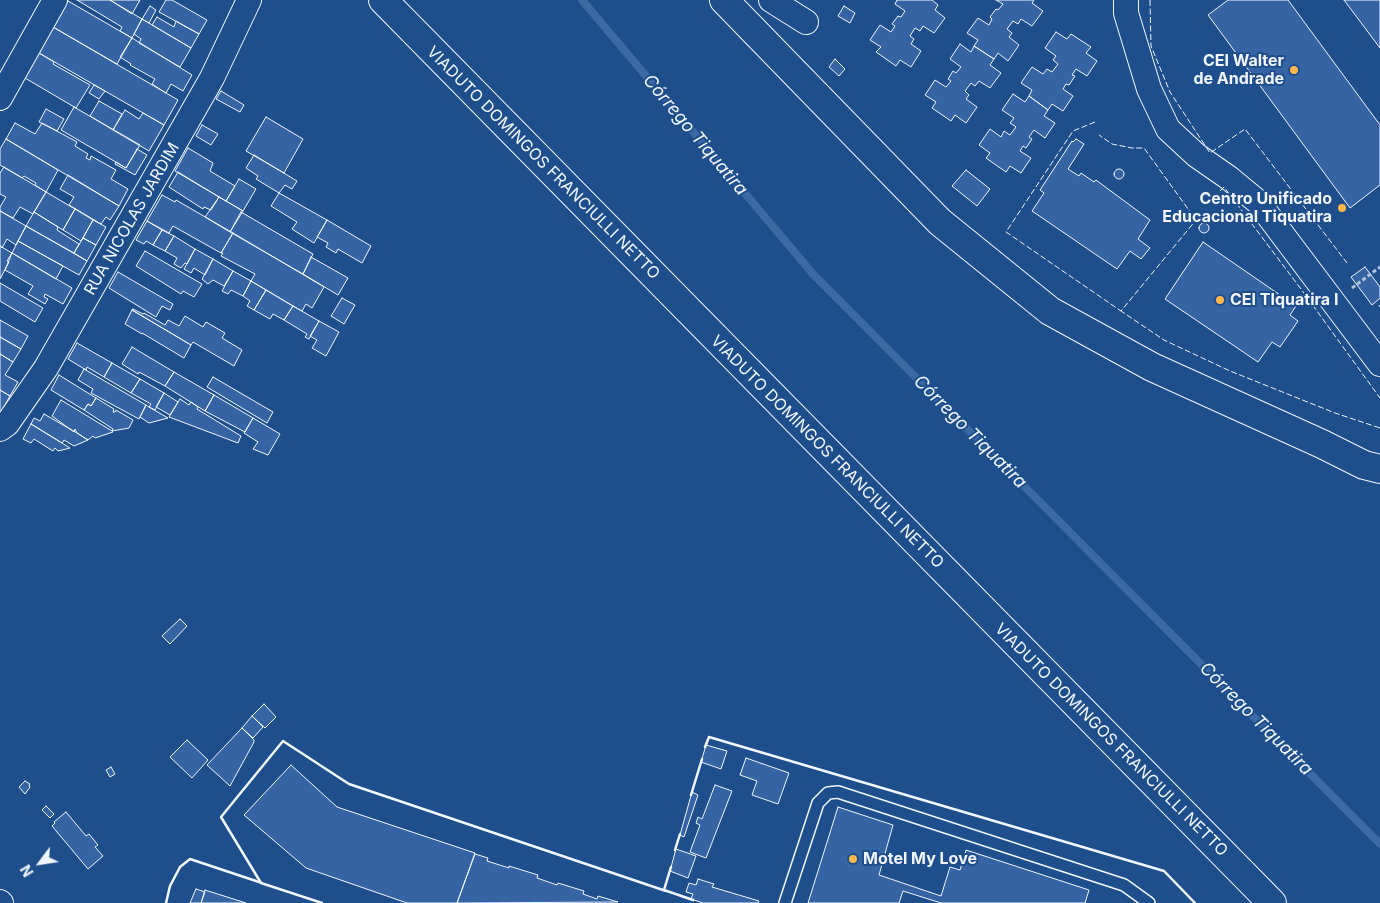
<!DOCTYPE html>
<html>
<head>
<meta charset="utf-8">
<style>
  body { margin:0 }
  #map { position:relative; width:1380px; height:903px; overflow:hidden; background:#1f4e8c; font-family:Inter,sans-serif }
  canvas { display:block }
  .north { position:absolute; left:15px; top:838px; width:50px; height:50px; -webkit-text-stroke:4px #1f4e8c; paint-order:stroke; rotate:239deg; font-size:14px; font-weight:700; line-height:20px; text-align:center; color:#f2f6ff }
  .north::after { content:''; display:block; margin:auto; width:18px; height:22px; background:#f2f6ff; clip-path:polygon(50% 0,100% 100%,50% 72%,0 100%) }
</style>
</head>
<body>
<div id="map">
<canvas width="1380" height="903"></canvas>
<div class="north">N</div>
</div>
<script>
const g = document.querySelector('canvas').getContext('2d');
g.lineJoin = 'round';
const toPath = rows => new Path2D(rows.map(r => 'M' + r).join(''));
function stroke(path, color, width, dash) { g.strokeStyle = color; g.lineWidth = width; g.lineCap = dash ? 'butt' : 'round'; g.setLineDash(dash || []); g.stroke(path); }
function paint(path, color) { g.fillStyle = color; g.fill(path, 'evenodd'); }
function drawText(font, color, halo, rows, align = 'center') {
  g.font = font + ' Inter,sans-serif'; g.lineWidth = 4; g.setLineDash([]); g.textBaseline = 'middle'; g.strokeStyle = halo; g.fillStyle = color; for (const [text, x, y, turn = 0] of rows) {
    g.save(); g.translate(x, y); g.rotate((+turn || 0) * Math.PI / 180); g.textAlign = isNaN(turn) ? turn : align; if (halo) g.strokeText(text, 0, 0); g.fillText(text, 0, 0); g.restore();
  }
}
const stream = toPath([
  [582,0,813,274,1380,844]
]);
const building = toPath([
  [77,0,110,0,142,19,132,38,120,31,122,27,77,0],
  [110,0,140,0,132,14,110,0],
  [166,0,172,0,207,20,199,34,159,12,166,0],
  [897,0,932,0,938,5,935,10,945,18,934,33,923,26,920,31,915,28,910,36,914,39,911,44,921,51,911,67,900,60,896,66,876,52,881,47,870,40,880,25,891,32,895,26,892,24,898,16,901,17,905,11,895,4,897,0],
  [996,0,1034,0,1032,3,1043,11,1032,26,1021,19,1018,24,1013,21,1007,29,1012,33,1009,37,1019,45,1008,61,998,53,994,59,974,46,978,40,967,33,978,18,989,25,992,19,990,17,996,9,998,10,1003,4,996,0],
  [1228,0,1288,0,1380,125,1380,185,1350,208,1208,15,1228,0],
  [1344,0,1380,0,1380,48,1344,0],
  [68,1,132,38,117,64,53,27,68,1],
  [150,6,156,10,149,23,142,19,150,6],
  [844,6,855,13,850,23,838,16,844,6],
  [157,17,174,27,176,21,199,34,191,48,152,25,157,17],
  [142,19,191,48,180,67,139,43,141,39,134,34,142,19],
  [53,27,178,100,164,125,39,53,53,27],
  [1056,32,1067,39,1071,34,1091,47,1086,53,1097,61,1087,76,1076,69,1072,75,1075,76,1069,85,1066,84,1063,89,1073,96,1063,111,1052,104,1048,110,1029,96,1032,90,1021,83,1032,67,1043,74,1047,69,1052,72,1058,64,1053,60,1056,56,1045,48,1056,32],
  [132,38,192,75,183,91,171,84,166,93,152,84,155,79,130,65,131,64,120,57,132,38],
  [960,44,971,52,974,46,994,59,990,65,1001,73,990,88,979,81,975,86,971,83,965,91,969,95,966,99,977,107,966,123,955,115,951,121,932,108,936,102,925,95,935,80,946,87,951,81,948,79,953,71,956,73,961,67,950,59,960,44],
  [39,53,54,62,53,64,90,85,76,108,25,78,39,53],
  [835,59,845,69,839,76,829,67,835,59],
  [94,85,105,91,99,99,89,93,94,85],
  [221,91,244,105,240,112,216,99,221,91],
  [1013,94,1025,102,1029,96,1048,110,1044,116,1055,123,1045,138,1034,130,1029,137,1032,139,1026,148,1023,146,1020,151,1031,158,1021,173,1010,166,1006,172,986,158,990,153,979,145,990,129,1001,137,1004,131,1010,135,1016,127,1010,123,1014,118,1002,110,1013,94],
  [99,101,122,114,113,130,90,116,99,101],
  [74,107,140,145,126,168,61,130,74,107],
  [46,109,64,119,57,131,39,122,46,109],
  [125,110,139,119,143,113,164,125,149,151,113,130,125,110],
  [266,117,303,139,284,173,246,151,266,117],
  [15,123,35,134,42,123,77,142,75,146,88,154,86,158,90,160,91,156,116,170,111,179,128,189,119,206,6,139,15,123],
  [202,125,218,134,211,145,196,136,202,125],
  [6,139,58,170,46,192,35,185,36,183,24,176,22,178,0,165,0,149,6,139],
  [1076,139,1084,144,1068,169,1079,176,1081,173,1094,182,1096,180,1150,220,1138,239,1150,248,1141,259,1130,251,1117,269,1032,211,1044,193,1040,190,1072,141,1073,142,1076,139],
  [188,148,213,163,210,171,235,186,226,201,175,171,188,148],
  [137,149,147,155,135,175,115,164,116,162,126,168,137,149],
  [254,155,297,181,292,189,285,185,279,193,256,179,258,176,246,168,254,155],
  [4,167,46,192,33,214,20,207,13,218,0,211,0,207,6,197,0,194,0,173,4,167],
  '1114 174a5 5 0 1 1 10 0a5 5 0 1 1-10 0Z',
  [966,170,990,189,977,206,952,186,966,170],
  [178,172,219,197,211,210,204,207,203,209,169,187,178,172],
  [68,175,119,206,110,220,106,217,101,224,69,205,74,197,60,189,68,175],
  [239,179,256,189,243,211,226,201,239,179],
  [46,192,75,209,63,230,34,212,46,192],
  [279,193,327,220,314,243,292,229,297,222,271,206,279,193],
  [162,195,175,202,176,200,233,233,221,253,173,226,169,233,147,221,162,195],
  [219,197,243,211,230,232,205,217,219,197],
  [75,209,93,220,81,241,63,230,75,209],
  [0,211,26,226,16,245,7,239,2,248,0,246,0,211],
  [34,212,58,227,57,230,79,244,74,253,26,226,34,212],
  [241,212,313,254,303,274,230,232,241,212],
  [93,220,106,227,96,245,83,238,93,220],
  [327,220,371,246,362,263,338,249,336,253,326,247,328,243,317,237,327,220],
  [147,221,162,230,153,245,146,241,144,244,136,240,147,221],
  '1199 228a5 5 0 1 1 10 0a5 5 0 1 1-10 0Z',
  [26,226,87,261,79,275,18,241,26,226],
  [162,230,174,236,165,251,153,245,162,230],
  [233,233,324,287,312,308,306,304,302,311,293,306,251,281,255,274,221,256,223,253,221,253,233,233],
  [174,236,195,249,187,264,185,263,181,268,174,264,177,258,165,251,174,236],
  [83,238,96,245,87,261,74,253,83,238],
  [18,241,63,266,56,279,12,253,18,241],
  [1203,242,1296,306,1290,315,1298,321,1280,347,1272,342,1258,362,1165,299,1203,242],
  [0,246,12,253,7,261,9,262,0,279,0,246],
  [195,249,213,259,205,275,194,268,191,273,184,269,195,249],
  [145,251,202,284,194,297,183,291,181,294,136,266,145,251],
  [12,253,72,288,63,304,45,294,44,297,48,299,45,304,28,294,33,286,5,270,12,253],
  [311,257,348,278,338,295,303,274,311,257],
  [213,259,233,271,224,286,213,280,208,284,202,279,213,259],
  [1365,267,1380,287,1380,298,1372,305,1351,277,1365,267],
  [233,271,251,281,243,296,231,290,228,294,222,291,233,271],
  [118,272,173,304,170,310,162,306,156,317,109,288,118,272],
  [251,281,266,290,254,310,247,306,250,301,243,296,251,281],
  [0,283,43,308,35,322,0,301,0,283],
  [266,290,293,306,284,320,273,314,270,319,254,310,266,290],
  [342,298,355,305,344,324,331,316,342,298],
  [293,306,319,321,309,339,305,337,307,334,284,320,293,306],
  [133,309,143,314,144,313,165,325,168,320,179,326,185,316,203,327,206,322,225,333,222,338,242,350,234,366,193,342,191,345,132,310,133,309],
  [132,310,191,345,184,358,142,333,142,334,125,324,132,310],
  [0,320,28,336,21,349,0,337,0,320],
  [319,321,339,332,326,356,312,348,317,340,310,336,319,321],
  [0,337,21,349,13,362,0,354,0,337],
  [77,343,112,363,104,377,87,367,86,370,68,359,77,343],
  [132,347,174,372,165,386,139,372,138,374,122,364,132,347],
  [0,354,13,362,5,375,18,382,10,396,0,390,0,354],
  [112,363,140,379,131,393,104,377,112,363],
  [84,369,146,405,139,419,91,393,93,389,78,380,84,369],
  [174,372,214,395,205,411,165,386,174,372],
  [59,375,96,398,91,406,88,404,84,410,51,390,59,375],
  [213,377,273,412,267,423,207,387,213,377],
  [140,379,164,393,155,410,149,407,151,404,131,393,140,379],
  [0,390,10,396,1,412,0,411,0,390],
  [164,393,178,402,170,415,156,407,164,393],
  [214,395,253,418,245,432,205,411,214,395],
  [96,398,114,409,113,412,115,412,116,410,133,420,129,428,112,431,113,429,84,410,88,404,91,406,96,398],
  [180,399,189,405,191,402,198,407,197,409,241,436,238,443,169,417,180,399],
  [61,400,112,431,113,432,95,438,93,436,88,440,77,433,75,429,74,432,52,416,61,400],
  [146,405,149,407,168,418,149,423,140,417,146,405],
  [44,414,77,433,88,440,74,446,64,440,62,443,31,424,34,418,40,421,44,414],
  [253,418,280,434,268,455,253,449,258,442,244,433,253,418],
  [31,424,62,443,70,448,58,451,55,448,53,451,34,439,31,443,23,439,31,424],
  [180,619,187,626,170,644,162,636,180,619],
  [264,704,276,717,265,728,252,716,264,704],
  [252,716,263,727,253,738,242,728,252,716],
  [242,728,254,740,254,742,230,786,207,765,242,728],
  [187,740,208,760,192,778,170,757,187,740],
  [706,745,727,751,721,769,701,762,706,745],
  [746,758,789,773,778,804,752,795,757,781,740,775,746,758],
  [291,765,337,807,475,853,457,903,407,903,306,868,244,815,291,765],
  [111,767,115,774,110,777,106,770,111,767],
  [25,781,30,784,29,785,30,787,25,794,19,787,25,781],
  [715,785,732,791,706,858,690,852,700,825,696,823,698,817,702,819,715,785],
  [692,792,698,795,684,837,680,835,692,792],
  [46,806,54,814,50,818,42,810,46,806],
  [838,807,893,825,879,875,941,896,950,867,960,870,966,850,1089,890,1085,903,941,903,903,891,899,903,808,903,838,807],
  [66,812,86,836,89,834,98,845,95,847,103,856,88,869,52,826,55,823,54,822,66,812],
  [676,849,696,856,688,878,670,871,676,849],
  [475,854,488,858,487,861,509,868,509,866,538,875,537,878,557,885,558,883,584,891,583,894,597,899,598,896,618,902,457,903,475,854],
  [698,879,714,884,712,887,759,901,758,903,703,903,691,899,693,894,686,892,689,883,696,885,698,879],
  [196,889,205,892,201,903,190,903,196,889],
  [205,890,246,903,201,903,205,890]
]);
const path = toPath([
  [1352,288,1380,267]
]);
const lane = toPath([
  [785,903,818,803,828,793,838,792,1124,885,1149,903]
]);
const street = toPath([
  [771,0,806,22],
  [1126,0,1126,13,1149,89,1168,129,1196,155,1229,178,1258,202,1380,364],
  [0,98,55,0],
  [0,429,7,424,46,368,212,78,249,0],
  [0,902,1,903]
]);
const primary = toPath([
  [383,0,1272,903],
  [724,0,940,222,1050,311,1152,367,1322,444,1364,465,1380,469]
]);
const fence = toPath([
  [1150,0,1151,46,1170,92,1210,153,1245,129,1347,263],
  [1095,122,1073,131,1006,232,1121,311,1196,220,1144,148,1132,148,1112,144,1099,135],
  [1220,191,1224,187,1301,289,1380,398],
  [1195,221,1201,214],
  [1379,305,1380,307],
  [1122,310,1121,311,1164,340,1230,371,1335,413,1380,428]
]);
const wall = toPath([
  [705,747,709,737,1164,871,1195,903],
  [691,795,702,759],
  [675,850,680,834],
  [671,867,664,890,693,900],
  [166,903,170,886,180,867,190,859,262,883],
  [322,903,261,883,221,817,283,741,349,784,666,891]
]);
const markers = [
  [1294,70,5,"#ffb74d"],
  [1342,208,5,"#ffb74d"],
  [1220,300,5,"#ffb74d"],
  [853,859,5,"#ffb74d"]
];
const poiNames = [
  ["CEI Walter",1284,61],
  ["de Andrade",1284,79],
  ["Centro Unificado",1332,199],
  ["Educacional Tiquatira",1332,217],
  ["CEI TIquatira I",1230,300,"left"],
  ["Motel My Love",863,859,"left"]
];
const streetNames = [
  ["VIADUTO DOMINGOS FRANCIULLI NETTO",543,163,45],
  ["RUA NICOLAS JARDIM",132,219,-60],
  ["VIADUTO DOMINGOS FRANCIULLI NETTO",827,452,45],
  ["VIADUTO DOMINGOS FRANCIULLI NETTO",1111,740,45]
];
const waterNames = [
  ["Córrego Tiquatira",695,135,50],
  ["Córrego Tiquatira",970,432,45],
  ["Córrego Tiquatira",1256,719,45]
];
stroke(stream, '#3b69a3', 8);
paint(building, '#3563a3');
stroke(building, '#f2f6ff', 1);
stroke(lane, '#f2f6ff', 14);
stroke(street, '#f2f6ff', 26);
stroke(primary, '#f2f6ff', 30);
stroke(path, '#b3c4dc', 3, [4, 2.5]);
stroke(lane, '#1f4e8c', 11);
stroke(street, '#1f4e8c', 24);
stroke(primary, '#1f4e8c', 28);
stroke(fence, '#f2f6ff', 1, [6, 2.5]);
stroke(wall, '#f2f6ff', 2.5);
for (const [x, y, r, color] of markers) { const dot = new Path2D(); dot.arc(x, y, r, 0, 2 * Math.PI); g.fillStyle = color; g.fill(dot); stroke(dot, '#1f4e8c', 2); }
drawText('bold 16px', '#f2f6ff', '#1f4e8c', poiNames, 'right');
drawText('16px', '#f2f6ff', '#1f4e8c', streetNames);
drawText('italic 18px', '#f2f6ff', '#1f4e8c', waterNames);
</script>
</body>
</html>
